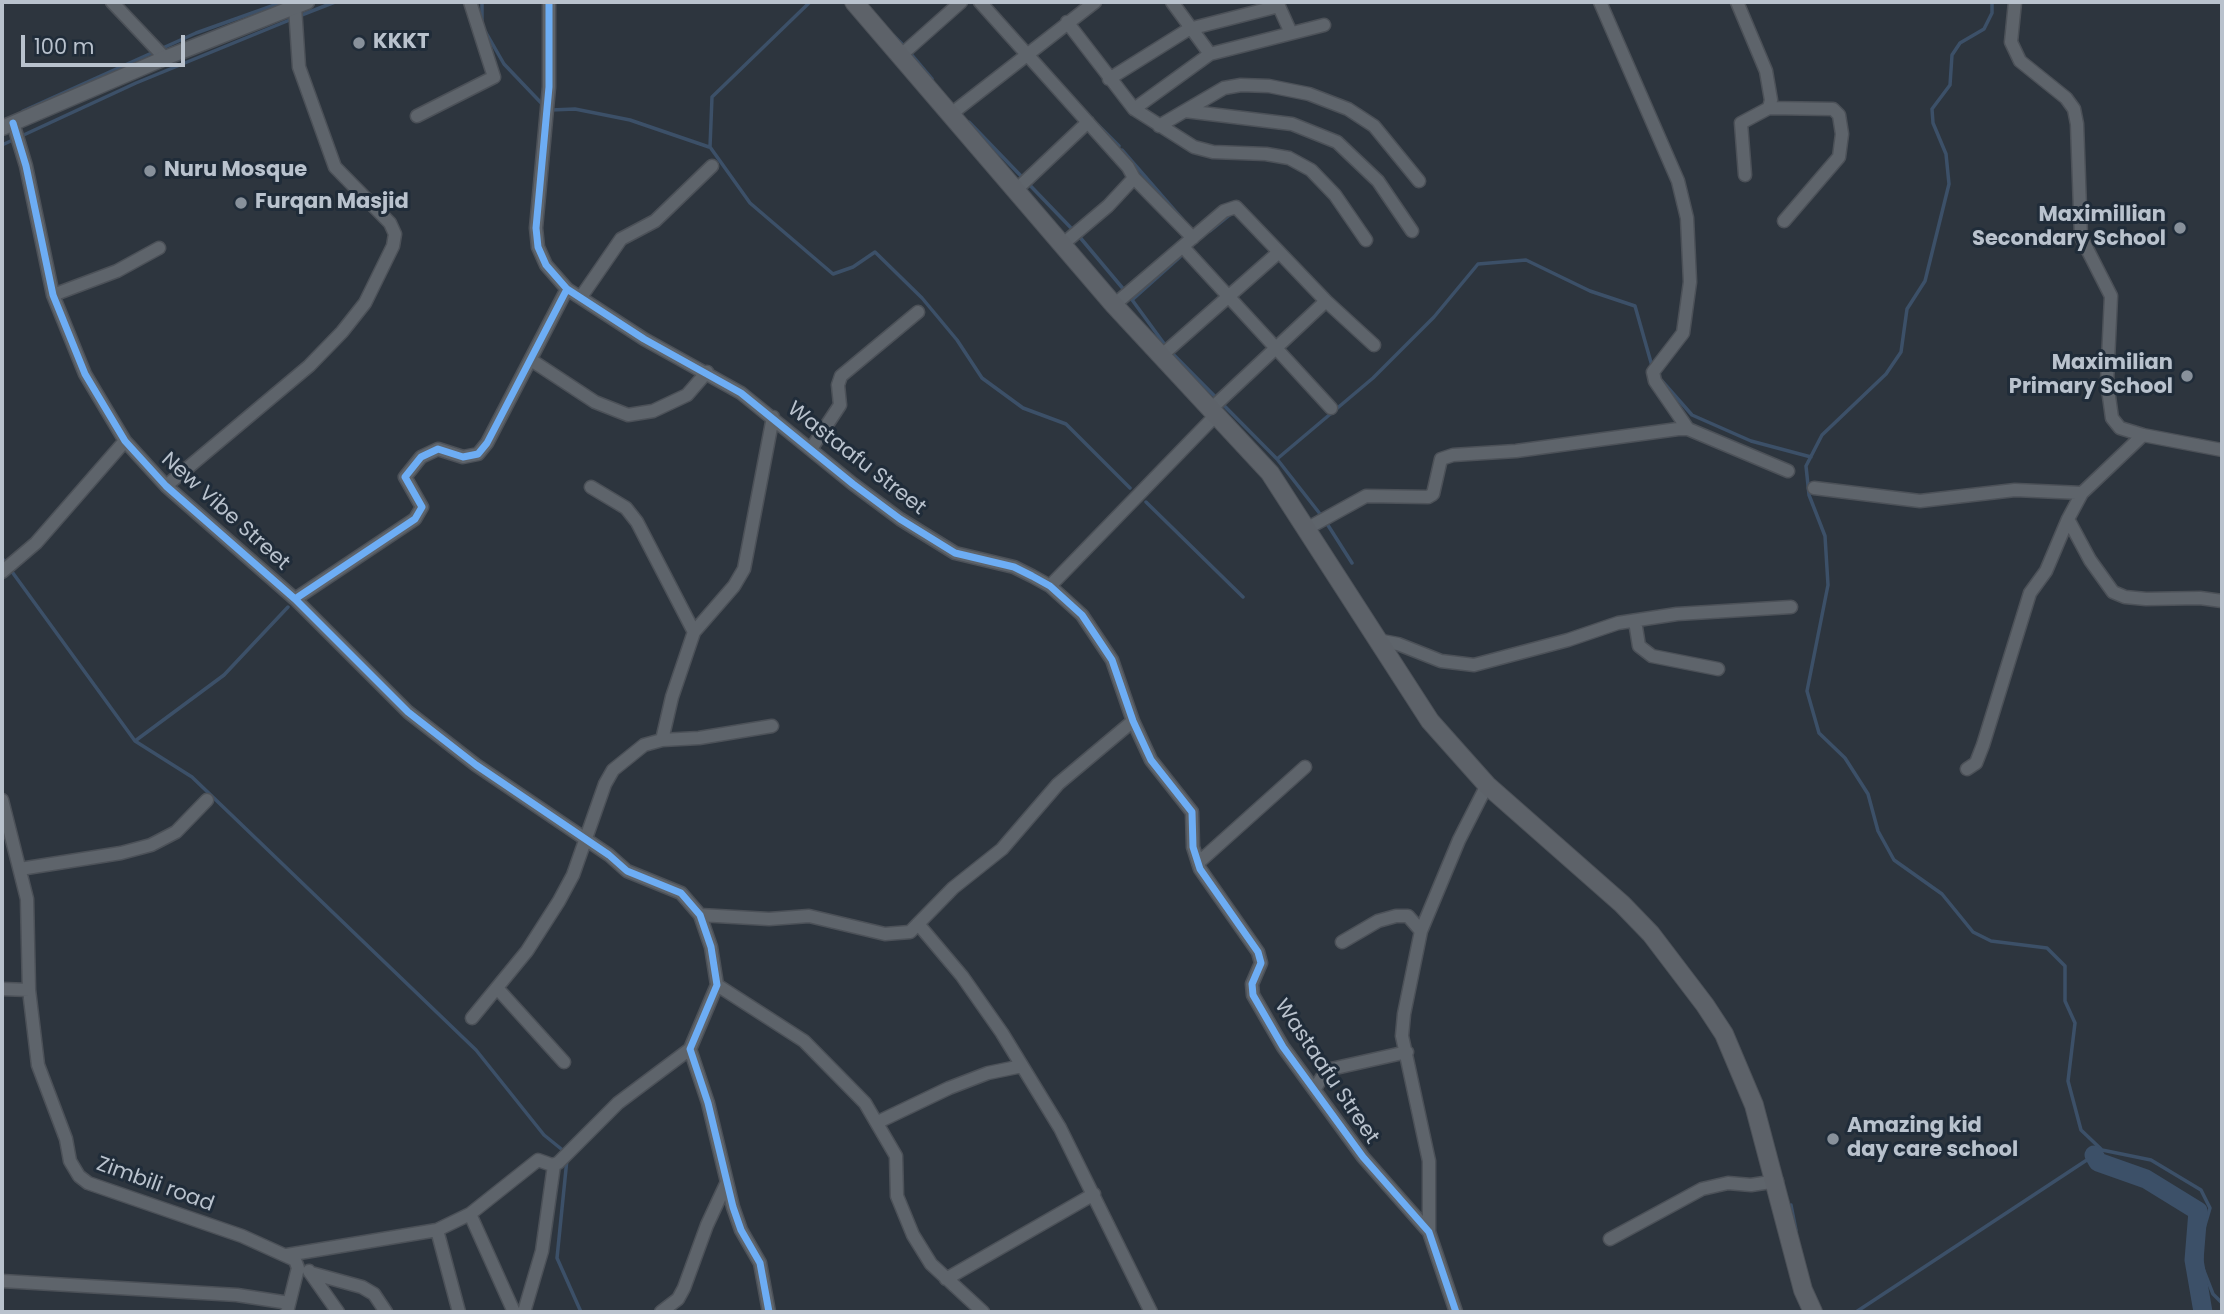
<!DOCTYPE html>
<html>
<head>
<meta charset="utf-8">
<style>
  body { margin:0 }
  #map { position:relative; width:2224px; height:1314px; overflow:hidden; background:#2d353e; font-family:Poppins,sans-serif }
  canvas { display:block }
  .frame { position:absolute; inset:0; border:4px solid #b9c2cd; pointer-events:none }
  .scale { position:absolute; left:21px; top:35px; width:164px; height:32px; box-sizing:border-box; border:4px solid #b9c2cd; border-top:0; padding-left:9px; font-size:21px; line-height:24px; white-space:nowrap; color:#b9c2cd; -webkit-text-stroke:5px #202c39; paint-order:stroke }
</style>
</head>
<body>
<div id="map">
<canvas width="2224" height="1314"></canvas>
<div class="frame"></div>
<div class="scale">100 m</div>
</div>
<script>
const g = document.querySelector('canvas').getContext('2d');
g.lineJoin = 'round';
const toPath = rows => new Path2D(rows.map(r => 'M' + r).join(''));
function stroke(path, color, width, dash) { g.strokeStyle = color; g.lineWidth = width; g.lineCap = dash ? 'butt' : 'round'; g.setLineDash(dash || []); g.stroke(path); }
function drawText(font, color, halo, rows, align = 'center') {
  g.font = font + ' Poppins,sans-serif'; g.lineWidth = 6; g.setLineDash([]); g.textBaseline = 'middle'; g.strokeStyle = halo; g.fillStyle = color; for (const [text, x, y, turn = 0] of rows) {
    g.save(); g.translate(x, y); g.rotate((+turn || 0) * Math.PI / 180); g.textAlign = isNaN(turn) ? turn : align; if (halo) g.strokeText(text, 0, 0); g.fillText(text, 0, 0); g.restore();
  }
}
const stream = toPath([
  [810,2,712,97,710,147,750,203,833,274,853,267,875,252,922,298,957,340,982,378,1023,408,1066,424,1130,488],
  [1992,2,1992,13,1984,29,1960,43,1952,55,1950,85,1932,109,1933,123,1946,154,1949,184,1925,281,1907,309,1901,352,1886,374,1822,435,1806,466,1809,495,1825,536,1828,585,1807,691,1819,733,1845,758,1868,794,1878,831,1894,860,1942,894,1973,932,1991,941,2047,948,2065,966,2065,1001,2075,1023,2068,1081,2081,1130,2102,1150,2151,1160,2201,1190,2210,1208,2202,1235,2202,1266,2213,1294,2222,1303],
  [299,16,335,2],
  [482,21,482,2],
  [485,31,504,64,545,107],
  [893,35,905,47],
  [910,53,932,79],
  [551,110,575,109,630,120,709,147],
  [23,111,196,33,283,2],
  [969,122,1073,230],
  [1097,124,1119,146],
  [2,145,136,83,292,19],
  [1122,150,1183,220],
  [1210,231,1231,214],
  [1078,235,1125,291],
  [1130,297,1168,349,1277,459,1324,519,1352,563],
  [1132,300,1180,257],
  [1662,381,1692,415,1751,441,1811,457],
  [1277,459,1373,378,1434,317,1478,264,1526,260,1590,291,1635,306,1652,366],
  [1146,502,1243,597],
  [2,558,135,741,192,777,476,1050,544,1135,565,1152],
  [135,741,224,675,288,607],
  [567,1159,557,1258,581,1312],
  [1791,1205,1796,1230],
  [1856,1312,2102,1150]
]);
const river = toPath([
  [2094,1155,2098,1162,2146,1179,2198,1211,2194,1260,2203,1312]
]);
const minor = toPath([
  [112,2,165,58],
  [549,2,549,87,536,228,538,247,546,265,567,289,644,339,741,393,853,484,900,519,955,553,1014,567,1032,576,1050,586,1082,615,1112,660,1133,721,1151,760,1192,812,1193,847,1200,869,1258,952,1261,963,1252,984,1253,995,1283,1047,1363,1157,1429,1232,1456,1312],
  [980,2,1128,167,1134,178,1108,206,1063,244],
  [1172,2,1210,54],
  [1277,2,1291,33],
  [1600,2,1678,181,1687,218,1690,282,1683,333,1653,372,1655,381,1688,429],
  [1737,2,1766,71,1771,100,1769,108,1741,123,1745,175],
  [2015,2,2011,42,2020,61,2066,98,2074,109,2077,124,2081,237,2111,296,2107,382,2112,418,2120,428,2143,435,2222,450],
  [1067,22,1134,109,1194,147,1213,152,1266,154,1289,158,1311,170,1335,195,1366,240],
  [899,57,961,2],
  [1109,79,1189,29,1279,6],
  [1769,108,1833,109,1839,115,1842,134,1839,157,1784,221],
  [1134,109,1210,54,1324,25],
  [1185,111,1292,124,1337,142,1378,181,1412,231],
  [951,114,1095,2],
  [417,116,494,77,470,2],
  [13,123,26,166,53,295,85,374,125,441,166,486,295,599,408,712,476,765,609,855,627,871,681,893,700,915,711,947,717,985,690,1049,708,1103,733,1207,741,1230,760,1263,769,1312],
  [1159,126,1224,88,1241,85,1269,86,1309,94,1348,109,1374,126,1419,181],
  [1134,178,1193,238],
  [1015,191,1088,122],
  [1183,247,1331,408],
  [53,295,117,271,159,248],
  [581,297,621,239,655,221,712,166],
  [1114,305,1224,211,1236,207,1326,301,1374,345],
  [1161,356,1279,252],
  [531,360,595,402,628,415,653,411,687,395,707,372],
  [1212,408,1326,301],
  [811,449,840,405,838,385,841,376,918,312],
  [166,486,309,366,342,332,365,303,393,246,395,234,390,223,335,167,299,67,295,7],
  [591,487,626,508,637,522,694,632],
  [1814,488,1920,501,2015,490,2082,493],
  [2068,519,2090,560,2113,592,2125,597,2146,599,2200,598,2222,601],
  [1308,528,1366,496,1428,497,1433,494,1441,459,1453,455,1516,451,1678,429,1688,429,1788,471],
  [2,572,36,543,125,441],
  [1050,586,1217,414],
  [295,599,415,519,422,507,405,477,421,457,438,449,463,457,478,454,487,443,567,289],
  [1635,621,1639,646,1652,656,1718,669],
  [1377,640,1398,644,1441,661,1474,665,1568,640,1618,623,1677,614,1791,607],
  [662,740,672,697,694,632,734,586,744,569,773,417],
  [1967,769,1976,763,1983,745,2030,593,2046,571,2068,519,2082,493,2143,435],
  [2,800,27,899,29,990,38,1065,66,1139,70,1161,79,1176,88,1183,242,1236,295,1260,298,1268,287,1312],
  [1198,863,1305,767],
  [20,869,121,853,151,845,176,832,207,800],
  [700,915,769,919,809,916,885,934,910,932,953,888,1002,849,1058,784,1133,721],
  [919,925,962,976,1002,1033,1060,1128,1151,1312],
  [1342,942,1378,921,1396,916,1408,916,1421,931],
  [717,985,804,1041,865,1103,896,1156,897,1196,913,1235,931,1264,983,1312],
  [497,988,564,1062],
  [2,989,29,990],
  [472,1018,527,951,559,901,573,875,605,784,613,770,644,745,662,740,699,738,772,726],
  [1314,1090,1324,1074,1331,1069,1407,1052],
  [878,1122,949,1088,988,1073,1022,1066],
  [470,1214,514,1312],
  [437,1230,459,1312],
  [1429,1232,1429,1161,1402,1036,1404,1014,1421,931,1459,840,1487,785],
  [1610,1239,1702,1189,1728,1183,1751,1185,1777,1181],
  [287,1255,437,1230,470,1214,538,1160,552,1165,558,1163,618,1103,690,1049],
  [309,1271,338,1312],
  [311,1273,362,1287,374,1294,386,1312],
  [946,1279,1094,1194],
  [2,1281,237,1295,289,1303],
  [524,1312,542,1251,554,1165],
  [661,1312,678,1299,684,1288,707,1225,727,1182]
]);
const tertiary = toPath([
  [2,128,165,58,307,2]
]);
const secondary = toPath([
  [854,2,1114,305,1270,473,1430,721,1487,785,1622,904,1651,934,1705,1005,1724,1034,1754,1105,1803,1290,1813,1312]
]);
const cycleway = toPath([
  [549,2,549,87,536,228,538,247,546,265,567,289,644,339,741,393,853,484,900,519,955,553,1014,567,1032,576,1050,586,1082,615,1112,660,1133,721,1151,760,1192,812,1193,847,1200,869,1258,952,1261,963,1252,984,1253,995,1283,1047,1363,1157,1429,1232,1456,1312],
  [13,123,26,166,53,295,85,374,125,441,166,486,295,599,408,712,476,765,609,855,627,871,681,893,700,915,711,947,717,985,690,1049,708,1103,733,1207,741,1230,760,1263,769,1312],
  [295,599,415,519,422,507,405,477,421,457,438,449,463,457,478,454,487,443,567,289]
]);
const markers = [
  [359,43,7,"#88919b"],
  [150,171,7,"#88919b"],
  [241,203,7,"#88919b"],
  [2180,228,7,"#88919b"],
  [2187,376,7,"#88919b"],
  [1833,1139,7,"#88919b"]
];
const poiNames = [
  ["KKKT",373,43],
  ["Nuru Mosque",164,171],
  ["Furqan Masjid",255,203],
  ["Maximillian",2166,216,"right"],
  ["Secondary School",2166,240,"right"],
  ["Maximilian",2173,364,"right"],
  ["Primary School",2173,388,"right"],
  ["Amazing kid",1847,1127],
  ["day care school",1847,1151]
];
const streetNames = [
  ["Wastaafu Street",856,459,38],
  ["New Vibe Street",225,512,42],
  ["Wastaafu Street",1326,1072,56],
  ["Zimbili road",155,1185,20]
];
stroke(stream, '#3c5068', 3.5);
stroke(river, '#3c5068', 19);
stroke(minor, '#4c5158', 15);
stroke(tertiary, '#4c5158', 17);
stroke(secondary, '#4c5158', 20);
stroke(minor, '#5e646b', 12);
stroke(tertiary, '#5e646b', 14);
stroke(secondary, '#5d6269', 18);
stroke(cycleway, '#6dadf4', 7);
for (const [x, y, r, color] of markers) { const dot = new Path2D(); dot.arc(x, y, r, 0, 2 * Math.PI); g.fillStyle = color; g.fill(dot); stroke(dot, '#202c39', 2.5); }
drawText('bold 21px', '#b9c2cd', '#202c39', poiNames, 'left');
drawText('21px', '#b9c2cd', '#202c39', streetNames);
</script>
</body>
</html>
